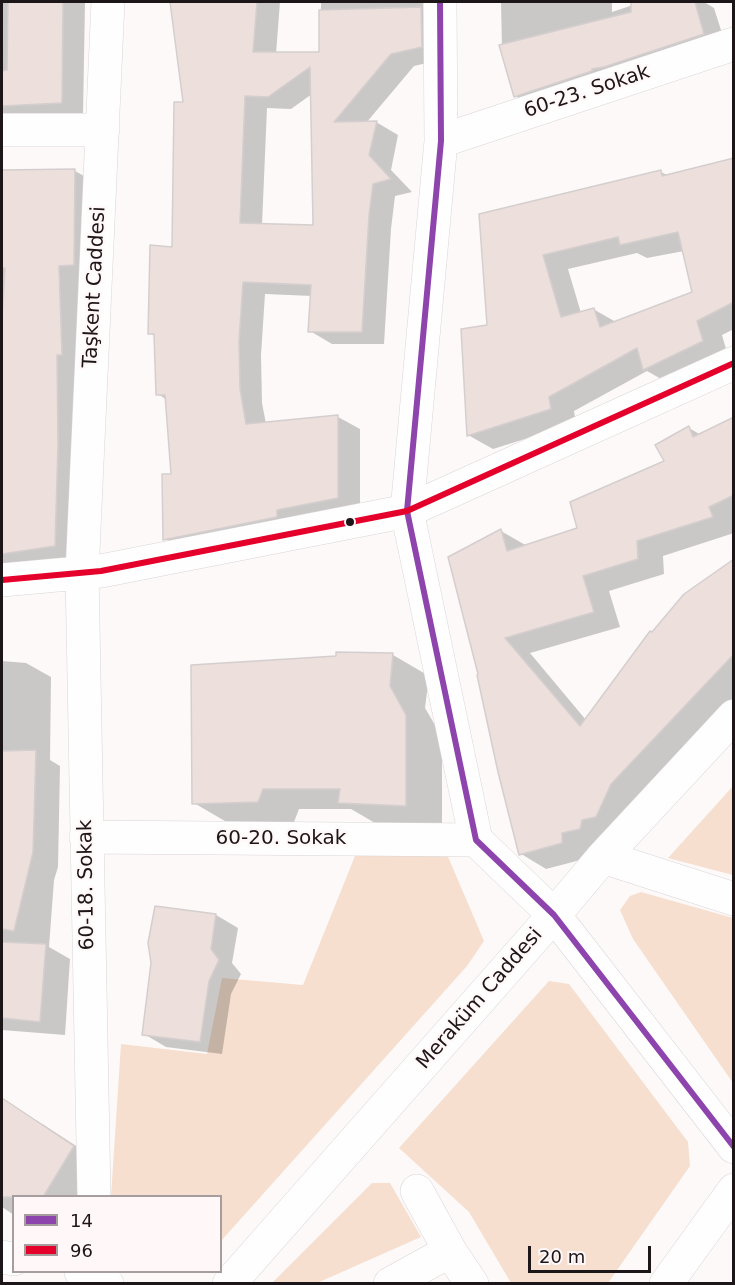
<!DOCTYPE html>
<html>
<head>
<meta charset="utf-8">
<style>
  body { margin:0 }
  #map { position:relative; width:735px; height:1285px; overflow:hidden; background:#fdf9f9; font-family:"DejaVu Sans",sans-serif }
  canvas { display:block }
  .frame { position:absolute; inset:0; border:3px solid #1d1618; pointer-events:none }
  .legend { position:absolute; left:12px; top:1195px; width:210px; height:78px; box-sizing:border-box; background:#fff7f8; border:2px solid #a59d9e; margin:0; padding:8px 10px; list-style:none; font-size:18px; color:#1d1618 }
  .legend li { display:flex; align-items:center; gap:12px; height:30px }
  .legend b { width:30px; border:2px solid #a59d9e }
  .scale { position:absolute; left:528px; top:1246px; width:123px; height:27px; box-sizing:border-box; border:3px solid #1d1618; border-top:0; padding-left:8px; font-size:18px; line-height:21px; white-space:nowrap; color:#1d1618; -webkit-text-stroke:4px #fff7f8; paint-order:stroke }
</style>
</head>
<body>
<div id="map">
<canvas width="735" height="1285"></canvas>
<div class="frame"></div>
<ul class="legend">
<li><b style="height:8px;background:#8e44ad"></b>14</li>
<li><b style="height:8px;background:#e4002b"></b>96</li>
</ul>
<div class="scale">20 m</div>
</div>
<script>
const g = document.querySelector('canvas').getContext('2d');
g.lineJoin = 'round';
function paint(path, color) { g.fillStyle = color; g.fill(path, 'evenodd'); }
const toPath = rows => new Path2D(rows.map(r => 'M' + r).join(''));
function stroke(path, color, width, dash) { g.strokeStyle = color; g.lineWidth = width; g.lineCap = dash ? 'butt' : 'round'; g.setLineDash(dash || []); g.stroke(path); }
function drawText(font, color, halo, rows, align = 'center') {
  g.font = font + ' "DejaVu Sans",sans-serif'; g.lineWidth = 4.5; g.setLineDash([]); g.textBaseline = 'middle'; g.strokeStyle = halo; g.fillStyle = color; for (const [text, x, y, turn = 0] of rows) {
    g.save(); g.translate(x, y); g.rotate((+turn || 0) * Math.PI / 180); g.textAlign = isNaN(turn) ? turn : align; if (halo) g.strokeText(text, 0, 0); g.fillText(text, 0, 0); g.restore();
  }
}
const green = toPath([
  [733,786,733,875,668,858],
  [357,851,446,852,484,941,467,966,221,1241,220,1196,111,1196,121,1044,207,1054,222,978,303,985],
  [641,892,733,918,733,1083,633,939,620,910,630,896],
  [549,981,569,984,688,1142,690,1166,608,1283,511,1283,469,1212,399,1148],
  [372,1183,390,1183,421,1237,317,1283,272,1283]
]);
const shadow = toPath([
  [2,2,85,2,83,115,2,118],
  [172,2,280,2,276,54,321,54,321,2,449,2,444,59,414,66,366,123,376,122,398,135,391,170,412,192,395,196,391,229,384,344,332,344,310,331,312,296,265,294,261,355,262,403,266,424,338,417,360,429,360,510,187,552,165,539,172,475,167,400,158,394,156,337,150,333,174,248,185,104],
  [312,94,315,227,262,225,267,108,291,109],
  [501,2,612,2,612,12,642,2,704,2,714,8,726,46,537,109,515,96,502,49],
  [734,160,734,329,722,335,728,356,670,384,647,371,574,411,576,423,493,449,468,435,488,327,480,215,661,172,669,176],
  [684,251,693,293,616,322,593,309,581,313,568,269,637,253,647,258],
  [75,171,104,187,83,562,2,569,2,172],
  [734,419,734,533,663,556,664,574,609,591,620,627,530,653,586,720,734,563,734,697,638,799,607,844,588,848,588,858,546,869,518,852,478,676,501,531,527,546,579,529,666,461,689,428,701,435],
  [393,655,429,676,425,708,442,737,442,826,375,823,351,809,299,809,294,822,230,824,194,803],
  [2,661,26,663,51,677,50,760,60,766,58,867,54,880,49,947,70,959,65,1035,2,1030],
  [216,915,238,928,232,963,241,974,231,994,222,1054,166,1047,144,1034],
  [8,1104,44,1125,110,1168,92,1196,14,1196,14,1215,2,1207,2,1114]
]);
const building = toPath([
  [8,2,63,2,62,103,2,106,2,71,7,70,8,2],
  [170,2,257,2,253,52,319,52,319,10,421,7,422,47,391,54,334,122,377,121,369,155,391,179,373,184,369,215,362,332,308,332,311,285,243,282,239,341,240,389,246,424,338,415,338,498,277,510,277,517,163,540,162,474,171,474,165,395,156,395,154,334,148,334,150,245,172,247,174,102,183,102,170,2],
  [310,67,313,225,240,223,245,96,268,97,310,67],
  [631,2,695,2,704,34,604,67,592,69,592,71,514,97,499,45,631,12,631,2],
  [734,158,734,302,697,321,703,341,643,370,637,348,549,397,551,409,467,436,461,329,487,325,479,214,661,170,662,176,734,158],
  [678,232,692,292,600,327,594,308,561,317,543,255,618,237,620,245,678,232],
  [75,169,74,265,59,266,62,355,57,355,58,444,55,546,2,554,2,320,5,268,2,268,2,170,75,169],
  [734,417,734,495,709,507,713,517,637,541,638,559,583,576,594,612,505,638,580,726,650,631,652,632,684,594,734,559,734,654,611,784,596,817,582,820,580,829,562,833,562,843,519,855,498,772,477,675,478,674,448,557,501,529,507,551,577,528,570,502,664,461,655,445,689,426,693,437,734,417],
  [336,652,393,653,390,686,406,715,406,806,338,803,340,789,263,789,258,802,192,804,191,665,336,656,336,652],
  [36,750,33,852,14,931,2,929,2,751,36,750],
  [155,906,216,914,211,949,219,960,209,981,200,1042,142,1035,151,963,148,943,155,906],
  [2,942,46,944,40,1022,2,1018,2,942],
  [2,1098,74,1146,43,1197,2,1197,2,1098]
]);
const minor = toPath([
  [440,2,441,141,407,511,476,840,554,915,734,1147],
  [2,130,103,130],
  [441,141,734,44],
  [2,580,101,571,407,511,734,363],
  [86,837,476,840],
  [603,857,734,899],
  [417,1191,450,1251],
  [94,1196,82,573,108,2],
  [2,1257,14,1259],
  [81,1272,95,1274,107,1284],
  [229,1284,554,915,603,857,734,716],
  [390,1284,450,1251,472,1284],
  [666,1284,734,1190]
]);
const bus1 = toPath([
  [440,2,441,141,407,511,476,840,554,915,734,1147]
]);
const bus2 = toPath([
  [2,580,101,571,407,511,734,363]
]);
const markers = [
  [350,522,5,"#1d1618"]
];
const streetNames = [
  ["60-23. Sokak",587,92,-18],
  ["Taşkent Caddesi",95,287,-87],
  ["60-20. Sokak",281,839],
  ["60-18. Sokak",87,885,-91],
  ["Meraküm Caddesi",480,999,-49]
];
paint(green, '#f6dfcf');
paint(shadow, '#0003');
paint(building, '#eddfdc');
stroke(building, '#d4cfce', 1.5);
stroke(minor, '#dad5d6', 34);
stroke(minor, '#fffefe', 33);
stroke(bus1, '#8e44ad', 6);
stroke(bus2, '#e4002b', 6);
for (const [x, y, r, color] of markers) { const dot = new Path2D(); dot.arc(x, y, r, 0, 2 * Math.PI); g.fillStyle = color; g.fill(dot); stroke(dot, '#fff7f8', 2); }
drawText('20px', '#1d1618', '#fff7f8', streetNames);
</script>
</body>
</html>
